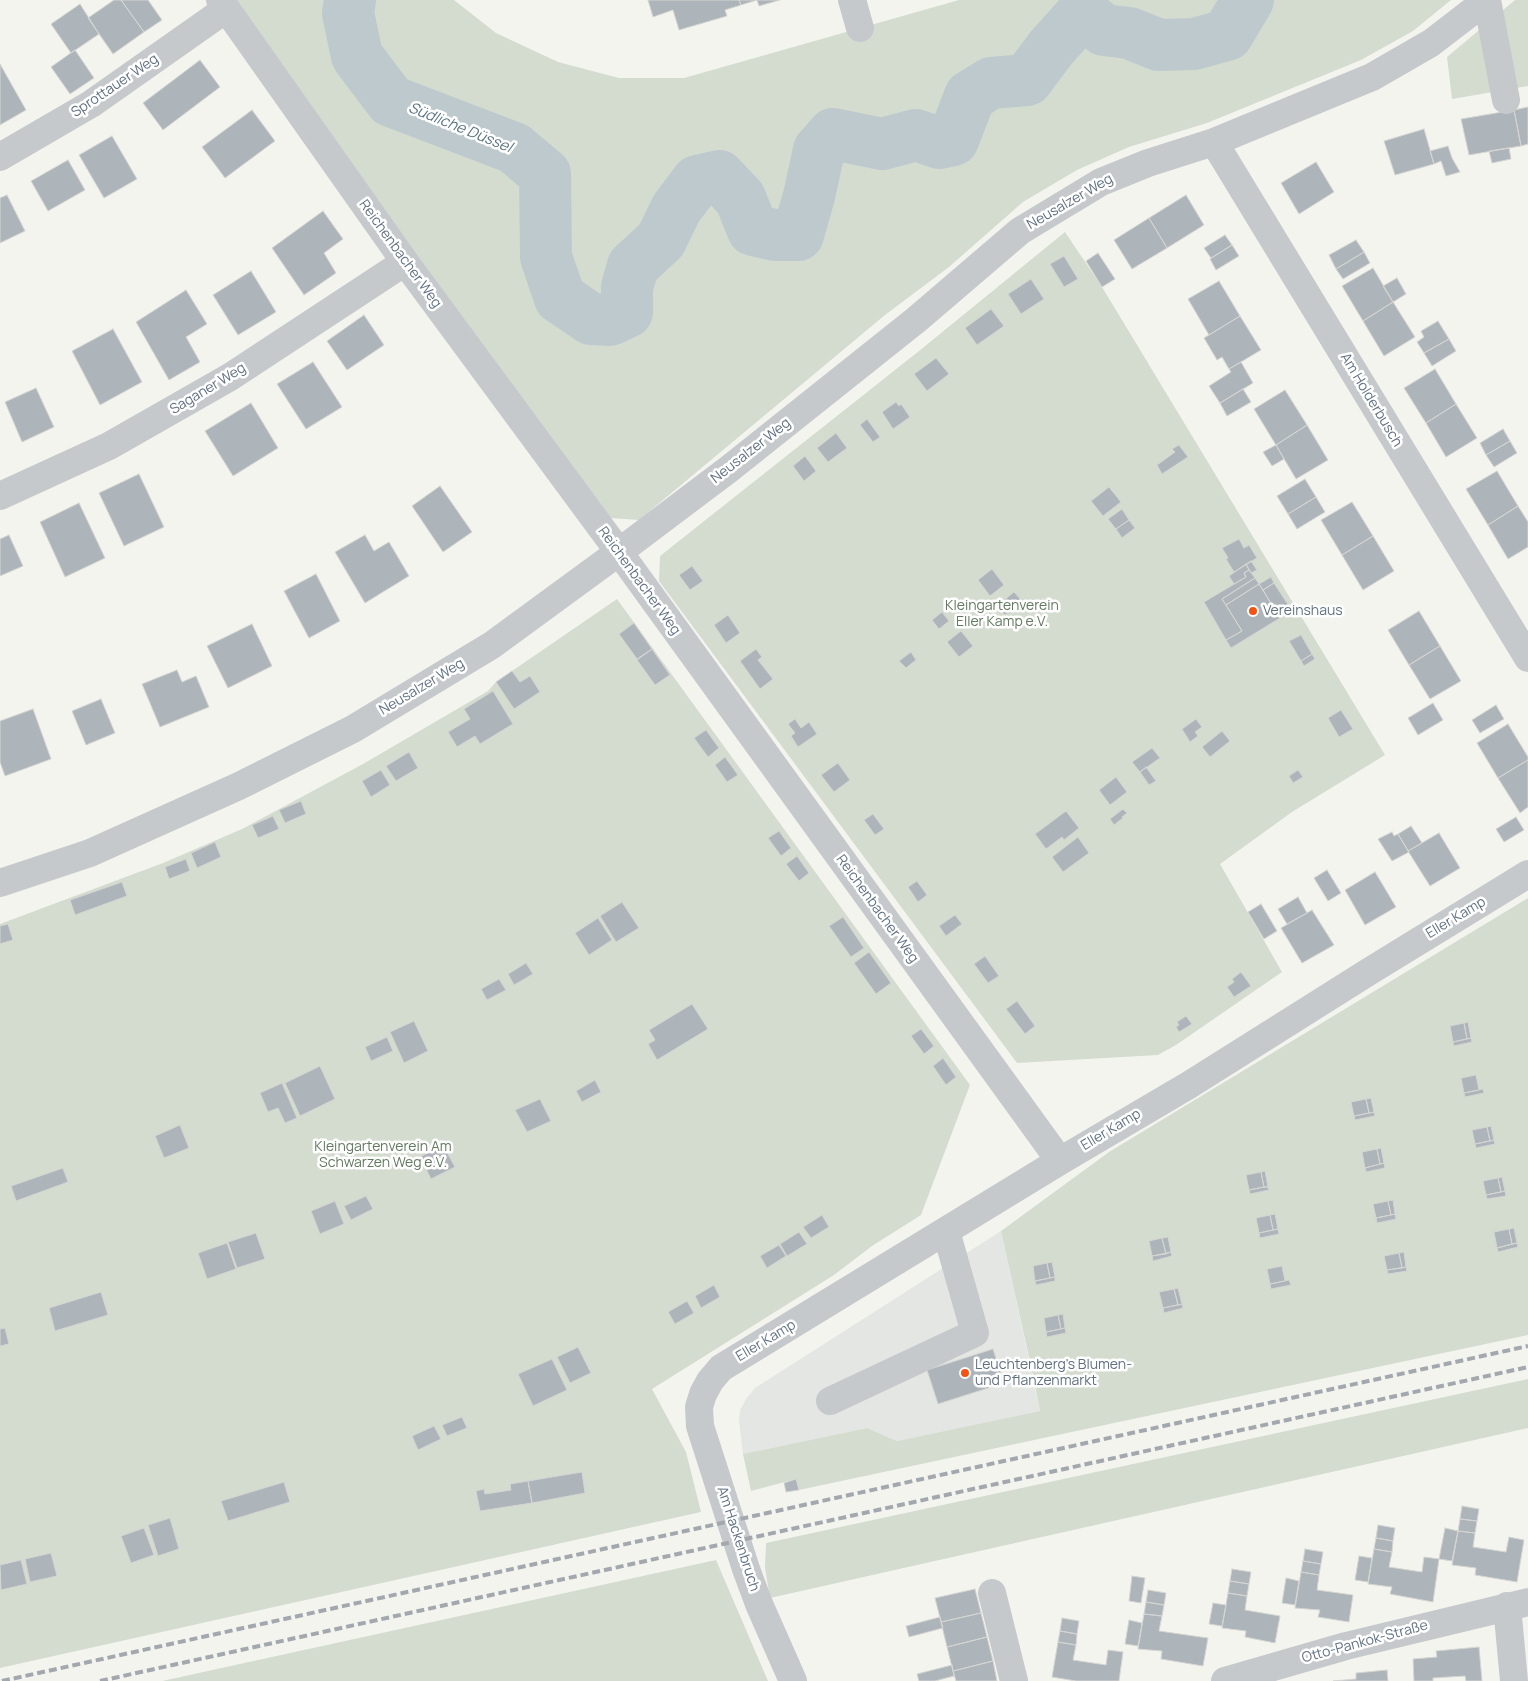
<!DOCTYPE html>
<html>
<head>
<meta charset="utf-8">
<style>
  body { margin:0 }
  canvas { display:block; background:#f4f4ef }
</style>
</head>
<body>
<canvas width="1528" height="1681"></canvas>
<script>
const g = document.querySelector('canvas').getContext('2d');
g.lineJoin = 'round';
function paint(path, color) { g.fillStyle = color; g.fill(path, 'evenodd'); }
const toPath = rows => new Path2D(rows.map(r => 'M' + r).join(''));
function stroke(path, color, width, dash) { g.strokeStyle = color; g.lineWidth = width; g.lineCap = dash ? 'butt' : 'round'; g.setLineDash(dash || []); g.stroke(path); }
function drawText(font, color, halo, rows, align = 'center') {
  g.font = font + ' Manrope,sans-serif'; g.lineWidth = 5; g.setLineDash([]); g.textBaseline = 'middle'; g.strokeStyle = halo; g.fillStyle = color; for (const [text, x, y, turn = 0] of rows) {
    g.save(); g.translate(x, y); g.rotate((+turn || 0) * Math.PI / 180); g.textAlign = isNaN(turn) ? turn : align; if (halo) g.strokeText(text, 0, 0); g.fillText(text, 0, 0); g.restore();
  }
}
const built = toPath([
  [1001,1231,1040,1411,897,1441,867,1428,743,1454,739,1421,740,1410,746,1399,755,1388]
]);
const green = toPath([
  [228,0,454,0,496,33,558,62,619,78,684,78,959,0,1451,0,1413,31,1361,60,1207,123,1129,147,1077,170,1023,202,949,267,885,315,639,520,610,518],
  [1515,0,1528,0,1528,86,1452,99,1447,57],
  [1065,232,1102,287,1385,755,1292,812,1220,864,1282,972,1176,1045,1158,1055,1017,1063,659,581,660,556,919,351],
  [617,599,970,1085,921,1215,872,1246,834,1275,652,1389,686,1452,701,1512,0,1668,0,924,163,863,242,829,363,764,488,691,496,682],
  [1528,898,1528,1335,799,1490,796,1479,751,1491,743,1454,867,1428,897,1441,1040,1411,1034,1380,1001,1231,1109,1152],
  [1528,1379,1528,1428,770,1598,765,1568,766,1543],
  [716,1560,768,1681,162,1681]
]);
const river = toPath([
  [350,0,348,13,357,56,391,101,514,148,545,174,546,257,560,298,591,319,610,320,627,312,627,287,633,266,661,240,676,209,697,181,719,176,740,198,753,230,775,235,798,235,809,196,819,150,833,134,882,144,916,135,939,143,953,140,970,96,991,83,1027,80,1051,48,1077,19,1090,19,1104,30,1129,33,1159,45,1194,44,1227,35,1248,0]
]);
const building = toPath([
  [114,0,121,0,144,32,113,54,88,18,114,0],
  [121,0,148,0,162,20,144,32,121,0],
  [648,0,739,0,741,5,725,10,727,16,679,30,673,10,653,17,648,0],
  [739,0,780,0,759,6,757,0,741,5,739,0],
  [80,4,99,34,71,53,51,24,80,4],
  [75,50,94,78,70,94,51,67,75,50],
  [200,60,220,87,163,130,143,103,200,60],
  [0,64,26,110,0,125,0,64],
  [1528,107,1528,144,1521,146,1514,110,1528,107],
  [252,110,275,141,225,178,202,147,252,110],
  [1514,110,1521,146,1469,155,1461,119,1514,110],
  [1424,129,1434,164,1395,175,1384,141,1424,129],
  [112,136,137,179,104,198,79,155,112,136],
  [1448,146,1452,158,1460,172,1446,176,1441,161,1434,164,1430,151,1448,146],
  [1509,148,1511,159,1492,163,1489,151,1509,148],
  [68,160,85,190,48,211,31,181,68,160],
  [1316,162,1334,192,1299,214,1281,183,1316,162],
  [7,195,25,231,0,243,0,198,7,195],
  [1186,195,1204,225,1167,248,1149,218,1186,195],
  [323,211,343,239,324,253,336,273,304,295,272,248,323,211],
  [1149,218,1167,248,1132,269,1114,240,1149,218],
  [1225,235,1232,245,1211,258,1204,248,1225,235],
  [1356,240,1364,252,1336,269,1329,255,1356,240],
  [1232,245,1239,256,1216,270,1210,259,1232,245],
  [1364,252,1370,263,1343,279,1336,269,1364,252],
  [1098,253,1115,279,1102,287,1086,261,1098,253],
  [1064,256,1078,279,1064,287,1050,264,1064,256],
  [1373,268,1393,302,1363,321,1342,286,1373,268],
  [251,271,276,312,238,335,213,295,251,271],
  [1397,278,1406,294,1393,302,1383,286,1397,278],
  [1031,279,1044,299,1021,314,1008,294,1031,279],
  [1219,281,1240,316,1209,335,1188,299,1219,281],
  [186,290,207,324,186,337,200,362,169,380,136,322,186,290],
  [1393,302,1415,337,1384,356,1363,321,1393,302],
  [991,309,1004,326,977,345,965,328,991,309],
  [364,315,384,345,347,370,327,341,364,315],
  [1240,316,1261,350,1229,369,1222,357,1217,360,1204,338,1240,316],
  [1438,321,1449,339,1424,353,1417,342,1424,337,1421,331,1438,321],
  [113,329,142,382,100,405,72,351,113,329],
  [1449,339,1456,351,1432,366,1424,353,1449,339],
  [936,358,949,374,927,391,914,374,936,358],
  [313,362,342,407,306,429,277,384,313,362],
  [1241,362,1253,383,1220,403,1209,386,1231,372,1229,369,1241,362],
  [1435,369,1456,404,1426,423,1404,388,1435,369],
  [36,388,54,427,22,442,5,402,36,388],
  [1243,389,1251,402,1227,416,1220,403,1243,389],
  [1285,390,1307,425,1276,445,1254,409,1285,390],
  [896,402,899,406,901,404,910,417,893,429,882,412,896,402],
  [251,403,278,448,233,476,205,431,251,403],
  [1456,404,1477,438,1446,457,1426,423,1456,404],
  [867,419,880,437,873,442,860,425,867,419],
  [1307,425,1328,460,1296,479,1276,445,1307,425],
  [1503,429,1510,441,1486,455,1480,443,1503,429],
  [836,433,847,448,828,462,817,448,836,433],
  [1510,441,1517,453,1494,467,1486,455,1510,441],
  [1179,445,1188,457,1162,474,1157,465,1175,452,1172,449,1179,445],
  [1276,445,1284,459,1272,466,1263,452,1276,445],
  [805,456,816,471,804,481,793,466,805,456],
  [1497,471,1518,506,1488,525,1466,489,1497,471],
  [139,474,164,527,124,546,99,493,139,474],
  [1305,479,1316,497,1288,514,1277,496,1305,479],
  [440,486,472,532,443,552,412,506,440,486],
  [1109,487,1121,502,1103,516,1091,501,1109,487],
  [1316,497,1325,512,1297,529,1288,514,1316,497],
  [1352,502,1373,536,1342,555,1321,520,1352,502],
  [79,503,105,558,65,577,40,522,79,503],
  [1518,506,1528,522,1528,547,1508,559,1488,525,1518,506],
  [1122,509,1129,520,1116,529,1108,519,1122,509],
  [1129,520,1135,528,1122,538,1116,529,1129,520],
  [9,535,23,566,0,576,0,539,9,535],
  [365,535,374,551,389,542,409,576,365,603,335,552,365,535],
  [1373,536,1394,571,1363,590,1342,555,1373,536],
  [1239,539,1244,548,1249,545,1257,558,1234,572,1226,559,1228,558,1222,548,1239,539],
  [1251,561,1257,570,1251,573,1246,564,1251,561],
  [1246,564,1249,570,1244,573,1246,577,1234,584,1229,576,1246,564],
  [692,566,703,581,690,590,679,575,692,566],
  [992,569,1004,585,990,596,978,580,992,569],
  [1249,570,1255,578,1222,599,1242,631,1226,640,1204,602,1246,577,1244,573,1249,570],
  [316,574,340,621,309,638,284,591,316,574],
  [1271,577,1274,583,1263,590,1259,584,1271,577],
  [1255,578,1259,584,1226,605,1222,599,1255,578],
  [1274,583,1291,609,1279,617,1263,590,1274,583],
  [1259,584,1280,618,1231,648,1226,640,1242,631,1226,605,1259,584],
  [1014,592,1022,601,1005,615,997,606,1014,592],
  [1419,611,1440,646,1409,665,1388,630,1419,611],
  [942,612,949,621,939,629,932,620,942,612],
  [728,615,740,633,726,643,714,625,728,615],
  [634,623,652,649,637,659,619,634,634,623],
  [252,624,272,666,228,688,207,646,252,624],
  [961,631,973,646,959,657,947,642,961,631],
  [1301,635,1312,654,1301,661,1289,641,1301,635],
  [1440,646,1461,681,1430,699,1409,665,1440,646],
  [652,649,670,675,655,685,637,660,652,649],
  [756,649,762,657,758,660,773,679,760,689,740,661,756,649],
  [911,652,916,660,906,668,899,661,911,652],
  [1312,654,1315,659,1304,666,1301,661,1312,654],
  [177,670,182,682,196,676,209,707,160,727,142,684,177,670],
  [512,671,520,682,530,676,540,692,514,709,496,682,512,671],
  [493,691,513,724,480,744,475,736,457,747,448,732,470,719,464,709,493,691],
  [101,699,115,733,86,745,72,711,101,699],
  [1433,703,1443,720,1418,735,1408,718,1433,703],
  [1496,705,1504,719,1480,733,1472,720,1496,705],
  [33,709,51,759,5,776,0,762,0,721,33,709],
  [1341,710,1353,729,1339,737,1328,718,1341,710],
  [795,719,801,728,809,722,817,734,798,747,791,736,795,733,788,724,795,719],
  [1196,719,1202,727,1195,732,1198,736,1190,742,1182,729,1196,719],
  [1508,724,1528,757,1528,760,1498,778,1477,743,1508,724],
  [706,730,719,748,708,757,694,738,706,730],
  [1222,731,1230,741,1210,757,1202,747,1222,731],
  [1152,748,1160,758,1140,772,1132,762,1152,748],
  [409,752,418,768,396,781,386,766,409,752],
  [725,757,738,775,727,782,715,765,725,757],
  [1528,760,1528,807,1520,813,1498,778,1528,760],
  [838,763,850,780,834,792,821,775,838,763],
  [1146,767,1156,781,1149,785,1140,772,1146,767],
  [381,770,390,785,371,797,362,781,381,770],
  [1298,770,1303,777,1293,783,1289,776,1298,770],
  [1116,777,1127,792,1110,805,1099,790,1116,777],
  [301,801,306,814,285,823,279,810,301,801],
  [1123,809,1127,813,1122,817,1123,818,1114,825,1110,819,1123,809],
  [1066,811,1079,828,1064,840,1062,837,1046,849,1035,834,1066,811],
  [873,814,884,829,875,835,864,820,873,814],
  [273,816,279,829,258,838,252,825,273,816],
  [1516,817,1524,830,1504,842,1496,829,1516,817],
  [1411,826,1422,843,1408,851,1398,834,1411,826],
  [779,831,791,848,781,856,768,838,779,831],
  [1392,832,1394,836,1398,834,1409,852,1392,861,1378,839,1392,832],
  [1439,833,1460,868,1430,886,1408,851,1439,833],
  [1078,837,1089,853,1063,872,1052,857,1078,837],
  [215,842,221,857,197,868,191,853,215,842],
  [797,856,809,873,799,881,786,864,797,856],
  [186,859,190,871,169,879,165,867,186,859],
  [1327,870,1341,893,1328,901,1314,878,1327,870],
  [1375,872,1396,907,1365,925,1345,890,1375,872],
  [917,881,927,895,918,902,908,887,917,881],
  [122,882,127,896,75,915,70,900,122,882],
  [1298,897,1307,913,1287,924,1278,909,1298,897],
  [622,902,639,928,616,942,600,916,622,902],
  [1261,904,1277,931,1264,939,1248,912,1261,904],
  [1312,910,1334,945,1302,963,1281,928,1312,910],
  [955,915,962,924,946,936,939,926,955,915],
  [843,917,864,948,851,957,829,926,843,917],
  [598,918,612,940,589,955,575,933,598,918],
  [8,924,13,940,0,944,0,926,8,924],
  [869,952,891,983,876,994,854,963,869,952],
  [985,956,999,976,988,983,974,964,985,956],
  [526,963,533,974,514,985,508,974,526,963],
  [1241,972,1251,986,1234,997,1227,987,1234,982,1232,979,1241,972],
  [499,979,506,990,487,1000,481,989,499,979],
  [1017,1001,1035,1026,1025,1034,1006,1009,1017,1001],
  [692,1004,708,1029,657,1060,648,1044,655,1040,649,1030,692,1004],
  [1186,1016,1192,1024,1179,1032,1176,1027,1179,1025,1177,1022,1186,1016],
  [414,1021,428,1051,404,1063,390,1032,414,1021],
  [1468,1022,1471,1038,1467,1039,1464,1023,1468,1022],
  [1464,1023,1467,1039,1453,1042,1450,1026,1464,1023],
  [921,1029,934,1046,924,1054,911,1036,921,1029],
  [387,1037,393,1051,371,1061,365,1047,387,1037],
  [1471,1038,1472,1042,1454,1046,1453,1042,1471,1038],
  [943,1058,956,1077,946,1085,933,1066,943,1058],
  [320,1066,335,1099,300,1116,285,1083,320,1066],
  [1476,1075,1479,1090,1464,1093,1461,1078,1476,1075],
  [595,1080,601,1092,582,1102,576,1091,595,1080],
  [282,1083,297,1118,285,1123,278,1108,268,1112,260,1093,282,1083],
  [1483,1089,1484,1093,1465,1097,1464,1093,1483,1089],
  [1371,1098,1374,1112,1369,1113,1366,1099,1371,1098],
  [540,1099,551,1121,527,1132,515,1110,540,1099],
  [1366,1099,1369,1113,1354,1116,1351,1102,1366,1099],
  [1374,1112,1375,1116,1355,1120,1354,1116,1374,1112],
  [180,1125,189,1148,164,1158,155,1136,180,1125],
  [1491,1126,1494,1140,1490,1141,1487,1127,1491,1126],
  [1487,1127,1490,1141,1475,1144,1472,1130,1487,1127],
  [1494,1140,1495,1144,1476,1148,1475,1144,1494,1140],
  [443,1145,455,1167,431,1179,420,1157,443,1145],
  [1381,1148,1384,1163,1380,1164,1377,1149,1381,1148],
  [1377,1149,1380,1164,1365,1168,1362,1152,1377,1149],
  [1384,1163,1385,1168,1366,1172,1365,1168,1384,1163],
  [63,1168,68,1182,16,1201,11,1186,63,1168],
  [1265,1171,1268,1187,1264,1187,1261,1172,1265,1171],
  [1261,1172,1264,1187,1249,1190,1246,1175,1261,1172],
  [1502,1177,1505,1191,1501,1192,1498,1178,1502,1177],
  [1498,1178,1501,1192,1486,1195,1483,1181,1498,1178],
  [1264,1187,1268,1187,1269,1190,1250,1194,1249,1190,1264,1187],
  [1505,1191,1506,1196,1487,1199,1486,1195,1505,1191],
  [366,1196,373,1209,351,1220,344,1206,366,1196],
  [1393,1200,1395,1214,1391,1215,1388,1201,1393,1200],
  [335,1201,344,1224,320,1234,311,1211,335,1201],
  [1388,1201,1391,1215,1376,1218,1373,1204,1388,1201],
  [1275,1214,1278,1229,1273,1230,1270,1215,1275,1214],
  [1395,1214,1396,1219,1377,1223,1376,1218,1395,1214],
  [822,1215,829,1227,811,1238,803,1227,822,1215],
  [1270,1215,1273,1230,1259,1233,1256,1218,1270,1215],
  [1514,1228,1517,1243,1512,1244,1509,1229,1514,1228],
  [1278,1229,1279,1234,1260,1238,1259,1233,1278,1229],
  [1509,1229,1512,1244,1497,1248,1494,1232,1509,1229],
  [799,1232,807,1244,787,1256,780,1244,799,1232],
  [256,1233,265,1259,237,1268,228,1242,256,1233],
  [1168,1237,1171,1252,1166,1254,1162,1238,1168,1237],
  [1162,1238,1166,1254,1152,1256,1149,1241,1162,1238],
  [227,1243,236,1269,207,1279,198,1253,227,1243],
  [1517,1243,1518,1247,1498,1252,1497,1248,1517,1243],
  [779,1245,786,1256,767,1268,760,1256,779,1245],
  [1171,1252,1172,1256,1153,1261,1152,1256,1171,1252],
  [1404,1252,1406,1267,1402,1268,1399,1253,1404,1252],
  [1399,1253,1402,1268,1387,1270,1384,1256,1399,1253],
  [1052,1262,1055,1277,1050,1278,1047,1263,1052,1262],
  [1047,1263,1050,1278,1035,1281,1033,1266,1047,1263],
  [1282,1266,1285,1281,1270,1284,1267,1269,1282,1266],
  [1406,1267,1407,1271,1388,1274,1387,1270,1406,1267],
  [1055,1277,1055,1281,1036,1285,1035,1281,1055,1277],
  [1289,1280,1291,1285,1271,1289,1270,1284,1289,1280],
  [714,1285,720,1297,701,1308,695,1296,714,1285],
  [1178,1288,1182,1304,1178,1305,1174,1289,1178,1288],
  [1174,1289,1178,1305,1163,1308,1159,1292,1174,1289],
  [101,1292,108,1315,55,1331,49,1308,101,1292],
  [687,1301,694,1313,675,1324,668,1312,687,1301],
  [1182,1304,1183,1308,1164,1313,1163,1308,1182,1304],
  [1063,1314,1065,1328,1061,1329,1058,1315,1063,1314],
  [1058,1315,1061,1329,1046,1332,1044,1318,1058,1315],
  [5,1328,9,1344,0,1346,0,1329,5,1328],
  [1065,1328,1066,1333,1047,1337,1046,1332,1065,1328],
  [578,1347,591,1373,570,1383,557,1357,578,1347],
  [993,1349,1004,1383,938,1404,927,1370,993,1349],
  [552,1359,567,1390,533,1406,518,1374,552,1359],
  [462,1417,467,1428,447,1436,442,1425,462,1417],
  [434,1426,441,1439,418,1450,412,1436,434,1426],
  [582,1472,585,1493,532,1503,528,1481,582,1472],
  [796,1479,799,1490,786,1492,784,1483,796,1479],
  [528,1481,532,1503,480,1511,476,1491,484,1489,485,1494,511,1490,510,1484,528,1481],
  [284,1482,290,1502,228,1521,221,1501,284,1482],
  [1462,1506,1479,1509,1477,1521,1460,1519,1462,1506],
  [170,1518,179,1549,158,1556,148,1525,170,1518],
  [1460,1519,1477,1521,1475,1533,1458,1531,1460,1519],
  [1378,1525,1395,1528,1393,1541,1376,1538,1378,1525],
  [144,1528,154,1555,131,1563,121,1536,144,1528],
  [1445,1528,1458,1531,1452,1561,1439,1559,1445,1528],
  [1458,1531,1475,1533,1473,1547,1506,1552,1509,1537,1524,1540,1517,1582,1475,1575,1476,1568,1452,1565,1458,1531],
  [1376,1538,1393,1541,1392,1552,1374,1549,1376,1538],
  [1305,1549,1323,1552,1321,1564,1303,1561,1305,1549],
  [1374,1549,1392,1552,1389,1567,1422,1572,1424,1557,1439,1559,1433,1602,1390,1594,1392,1587,1368,1584,1374,1549],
  [51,1553,57,1576,30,1582,25,1559,51,1553],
  [1359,1556,1372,1558,1368,1582,1355,1580,1359,1556],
  [21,1560,27,1584,1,1590,0,1565,21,1560],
  [1303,1561,1321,1564,1319,1575,1301,1572,1303,1561],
  [1232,1569,1251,1572,1249,1584,1230,1581,1232,1569],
  [1301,1572,1319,1575,1317,1590,1353,1595,1349,1622,1318,1617,1320,1610,1295,1608,1301,1572],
  [1132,1576,1145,1578,1141,1603,1129,1601,1132,1576],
  [1286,1578,1299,1581,1295,1605,1282,1603,1286,1578],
  [1230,1581,1249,1584,1247,1596,1228,1593,1230,1581],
  [975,1589,981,1613,941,1622,935,1598,975,1589],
  [1148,1590,1166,1593,1164,1605,1146,1602,1148,1590],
  [1228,1593,1247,1596,1245,1610,1280,1616,1275,1643,1245,1637,1246,1631,1222,1628,1228,1593],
  [1146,1602,1164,1605,1162,1616,1144,1614,1146,1602],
  [1213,1603,1226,1605,1222,1626,1209,1624,1213,1603],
  [981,1613,987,1637,947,1647,941,1622,981,1613],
  [1144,1614,1162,1616,1159,1631,1208,1638,1203,1666,1161,1659,1162,1651,1138,1649,1144,1614],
  [940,1617,943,1628,909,1637,906,1626,940,1617],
  [1062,1618,1079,1621,1077,1634,1060,1631,1062,1618],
  [1129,1620,1142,1623,1138,1646,1125,1644,1129,1620],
  [1060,1631,1077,1634,1076,1645,1058,1642,1060,1631],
  [987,1637,993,1661,953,1671,947,1647,987,1637],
  [1058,1642,1076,1645,1073,1660,1106,1665,1108,1650,1123,1652,1119,1681,1076,1681,1052,1677,1058,1642],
  [1479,1647,1482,1681,1466,1681,1465,1676,1433,1678,1433,1681,1414,1681,1413,1659,1437,1657,1436,1651,1479,1647],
  [993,1661,997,1681,956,1681,953,1671,993,1661],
  [952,1665,954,1676,935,1681,919,1681,917,1674,952,1665],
  [1387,1670,1388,1681,1333,1681,1356,1679,1356,1673,1387,1670]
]);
const minor = toPath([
  [220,0,405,262,619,552,1060,1161],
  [852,0,860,28],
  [1487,0,1506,100],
  [1214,142,1528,658],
  [0,157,91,104,226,9],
  [0,496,109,446,230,377,405,262],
  [0,883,90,853,239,786,353,729,492,645,619,552,729,469,916,320,1020,231,1101,182,1148,163,1214,142,1372,77,1431,43,1487,0],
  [830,1401,975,1333,946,1231],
  [992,1593,1014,1681],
  [1507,1606,1514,1681],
  [793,1681,759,1604,746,1569,700,1426,699,1407,703,1394,710,1381,721,1368,1060,1161,1189,1085,1370,971,1528,874],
  [1225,1681,1346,1646,1528,1602]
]);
const rail = toPath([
  [2,1681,1528,1346],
  [100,1681,1528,1367]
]);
const markers = [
  [1253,611,5,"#f25411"],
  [965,1373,5,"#f25411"]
];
const streetNames = [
  ["Sprottauer Weg",115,86,-34],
  ["Neusalzer Weg",1070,202,-30],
  ["Reichenbacher Weg",400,254,54],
  ["Saganer Weg",208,389,-31],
  ["Am Holderbusch",1371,400,59],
  ["Neusalzer Weg",751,451,-38],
  ["Reichenbacher Weg",639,581,54],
  ["Neusalzer Weg",422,687,-31],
  ["Reichenbacher Weg",877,909,54],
  ["Eller Kamp",1456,918,-31],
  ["Eller Kamp",1111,1130,-31],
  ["Eller Kamp",766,1341,-31],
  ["Am Hackenbruch",738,1539,72],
  ["Otto-Pankok-Straße",1365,1642,-15]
];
const parkNames = [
  ["Kleingartenverein",1002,606],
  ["Eller Kamp e.V.",1002,622],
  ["Kleingartenverein Am",383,1147],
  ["Schwarzen Weg e.V.",383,1163]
];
const poiNames = [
  ["Vereinshaus",1263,611],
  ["Leuchtenberg's Blumen-",975,1365],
  ["und Pflanzenmarkt",975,1381]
];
const waterNames = [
  ["Südliche Düssel",460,128,22]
];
paint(built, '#e4e6e3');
paint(green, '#d4dcd0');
stroke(river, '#bec9ce', 52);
paint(building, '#adb4ba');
stroke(building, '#d5d5d2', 1);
stroke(minor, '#c6c9cc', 28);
stroke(rail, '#a3a8af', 4, [8, 4]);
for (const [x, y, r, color] of markers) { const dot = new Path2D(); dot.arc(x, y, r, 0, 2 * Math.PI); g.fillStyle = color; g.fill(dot); stroke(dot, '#fff', 2); }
drawText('14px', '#607183', '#fff', streetNames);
drawText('14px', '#637a60', '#fff', parkNames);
drawText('14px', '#607183', '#fff', poiNames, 'left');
drawText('italic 15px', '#5b7581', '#fff', waterNames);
</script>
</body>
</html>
